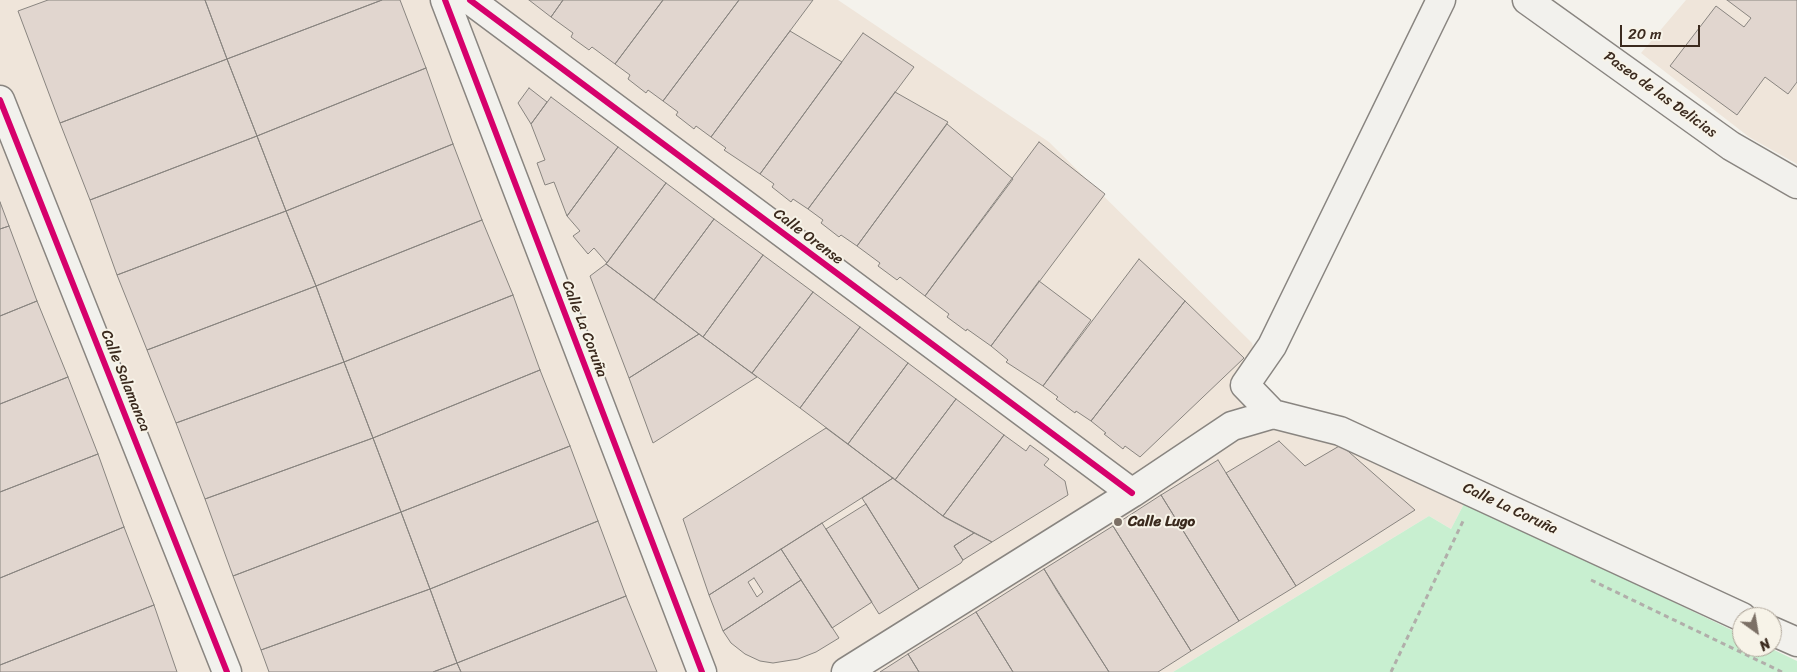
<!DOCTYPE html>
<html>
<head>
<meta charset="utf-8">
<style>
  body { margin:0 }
  #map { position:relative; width:1797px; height:672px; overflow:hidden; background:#f4f2ec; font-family:Sriracha,sans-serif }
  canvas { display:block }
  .north { position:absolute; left:1732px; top:607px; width:50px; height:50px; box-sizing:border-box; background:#f7f3e8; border:1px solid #aca397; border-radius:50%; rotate:148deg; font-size:14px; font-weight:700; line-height:20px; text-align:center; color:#3b2a1e }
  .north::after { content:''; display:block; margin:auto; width:18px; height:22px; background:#7c7066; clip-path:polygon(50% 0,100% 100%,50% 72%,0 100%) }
  .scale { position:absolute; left:1620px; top:25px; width:80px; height:22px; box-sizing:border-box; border:2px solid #3b2a1e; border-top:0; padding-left:6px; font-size:15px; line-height:18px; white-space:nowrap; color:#3b2a1e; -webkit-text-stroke:4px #f7f3e8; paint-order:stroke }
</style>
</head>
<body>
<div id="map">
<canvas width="1797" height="672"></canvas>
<div class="north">N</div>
<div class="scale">20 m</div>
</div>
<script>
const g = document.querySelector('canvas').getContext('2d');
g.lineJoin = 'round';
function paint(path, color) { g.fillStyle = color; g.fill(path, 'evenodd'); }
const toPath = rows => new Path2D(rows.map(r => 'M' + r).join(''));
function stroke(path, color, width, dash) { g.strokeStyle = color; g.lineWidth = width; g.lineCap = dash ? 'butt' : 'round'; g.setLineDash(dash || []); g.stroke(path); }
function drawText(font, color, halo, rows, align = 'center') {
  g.font = font + ' Sriracha,sans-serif'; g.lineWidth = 4; g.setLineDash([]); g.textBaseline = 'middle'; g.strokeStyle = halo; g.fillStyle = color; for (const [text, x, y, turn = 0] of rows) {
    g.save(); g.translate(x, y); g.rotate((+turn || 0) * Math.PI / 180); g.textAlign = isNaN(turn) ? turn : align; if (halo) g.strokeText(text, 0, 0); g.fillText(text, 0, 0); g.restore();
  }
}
const built = toPath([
  [0,0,838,0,1049,142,1252,343,1277,428,1342,446,1465,502,1451,529,1429,516,1173,672,0,672],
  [1686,0,1797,0,1797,164,1749,137,1641,53]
]);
const green = toPath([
  [1465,502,1742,635,1742,647,1768,647,1797,661,1797,672,1173,672,1429,516,1451,529]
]);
const building = toPath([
  [48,0,205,0,227,59,60,123,18,11,48,0],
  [205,0,382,0,227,59,205,0],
  [382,0,400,0,426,68,257,136,227,59,382,0],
  [529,0,563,0,551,17,529,0],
  [563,0,663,0,615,64,592,47,589,50,571,37,573,33,551,17,563,0],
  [663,0,739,0,663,101,648,90,646,93,628,79,630,75,615,64,663,0],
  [739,0,813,0,711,137,696,126,694,129,676,115,678,112,663,101,739,0],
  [1727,0,1797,0,1797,82,1788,94,1765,77,1737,115,1670,66,1716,6,1744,27,1751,18,1727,0],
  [790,31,842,62,760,174,724,150,726,148,711,137,790,31],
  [863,33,914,67,808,209,793,199,791,202,772,187,774,184,760,174,863,33],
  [227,59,257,136,90,200,60,123,227,59],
  [426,68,453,144,286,211,257,136,426,68],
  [529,88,547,102,531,124,518,103,529,88],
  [895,92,948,122,857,246,841,235,839,237,821,223,823,220,808,209,895,92],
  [551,97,618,147,567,216,554,182,545,185,537,163,545,160,531,124,551,97],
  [947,124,1013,179,925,296,900,277,897,280,878,266,880,263,857,246,947,124],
  [257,136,286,211,117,275,90,200,257,136],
  [1039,142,1105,194,991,346,967,329,966,331,947,317,949,314,925,296,1039,142],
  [453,144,482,220,316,286,286,211,453,144],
  [618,147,666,183,607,263,594,248,588,254,573,236,580,231,567,216,618,147],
  [666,183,714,219,654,300,606,264,666,183],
  [0,202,9,226,0,229,0,202],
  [286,211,316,286,147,350,117,275,286,211],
  [714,219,763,255,703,337,654,300,714,219],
  [482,220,513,295,344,362,316,286,482,220],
  [9,226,37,301,0,316,0,229,9,226],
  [763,255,813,292,752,373,703,337,763,255],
  [1139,259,1185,301,1091,421,1076,411,1075,413,1056,399,1058,397,1043,386,1139,259],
  [606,264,635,286,699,334,629,378,590,276,606,264],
  [1039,281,1091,320,1043,386,1006,362,1008,360,991,346,1039,281],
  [316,286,344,362,176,423,147,350,316,286],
  [813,292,860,327,800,408,752,373,813,292],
  [513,295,540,370,373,438,344,362,513,295],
  [37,301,68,377,0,404,0,316,37,301],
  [1185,301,1244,358,1140,457,1125,446,1123,449,1104,434,1106,433,1091,421,1185,301],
  [860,327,908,363,848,444,800,408,860,327],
  [699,334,757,377,653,443,629,378,699,334],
  [344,362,373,438,205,499,176,423,344,362],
  [908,363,956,399,895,480,848,444,908,363],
  [540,370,570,446,401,512,373,438,540,370],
  [68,377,98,454,0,492,0,404,68,377],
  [956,399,1004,435,943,516,895,480,956,399],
  [826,428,893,478,709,595,683,519,826,428],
  [1004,435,1026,451,1030,445,1049,459,1044,465,1065,481,1068,495,992,542,943,516,1004,435],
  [373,438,401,512,233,576,205,499,373,438],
  [1279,441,1305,466,1341,445,1415,510,1296,586,1226,473,1279,441],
  [570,446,598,521,430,589,401,512,570,446],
  [98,454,124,527,0,578,0,492,98,454],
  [1218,460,1296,586,1239,621,1161,495,1218,460],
  [893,478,944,517,974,533,954,546,963,560,961,563,919,589,862,498,893,478],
  [1161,495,1239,621,1191,651,1113,526,1161,495],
  [866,504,919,589,879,614,826,529,866,504],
  [401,512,430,589,261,650,233,576,401,512],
  [598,521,626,596,457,663,430,589,598,521],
  [822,523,872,602,832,628,781,549,822,523],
  [1113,526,1191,651,1158,672,1109,672,1044,569,1113,526],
  [124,527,154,605,0,665,0,578,124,527],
  [974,533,992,542,963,560,954,546,974,533],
  [781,549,801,580,723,631,709,595,781,549],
  [754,578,763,592,757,597,748,582,754,578],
  [1044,569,1057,591,1109,672,1013,672,976,612,1044,569],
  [801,580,839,638,816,652,798,659,773,663,760,661,745,654,731,643,723,631,801,580],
  [430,589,457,663,433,672,269,672,261,650,430,589],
  [626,596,657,672,461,672,457,663,626,596],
  [154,605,177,672,0,672,0,665,154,605],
  [976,612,1013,672,919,672,908,654,976,612],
  [908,654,919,672,880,672,908,654],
  [457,663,461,672,433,672,457,663]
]);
const path = toPath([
  [1591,580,1782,672],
  [1391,672,1464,519]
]);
const minor = toPath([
  [445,0,702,672],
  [470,0,1132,493],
  [1527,0,1731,146,1797,184],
  [0,100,227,672],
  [1273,414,1340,431,1742,617],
  [1273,414,1245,385,1272,346,1441,0],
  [1772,631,1797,642],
  [846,672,1132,493,1232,426,1273,414]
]);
const cycleway = toPath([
  [445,0,702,672],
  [470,0,1132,493],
  [0,100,227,672]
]);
const markers = [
  [1118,522,5,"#7c7066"]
];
const streetNames = [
  ["Paseo de las Delicias",1660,95,36],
  ["Calle Orense",808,237,37],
  ["Calle La Coruña",584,329,69],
  ["Calle Salamanca",125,381,68],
  ["Calle La Coruña",1510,509,25]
];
const poiNames = [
  ["Calle Lugo",1128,522]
];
paint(built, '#efe5da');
paint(green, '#c8efd0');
paint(building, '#e1d6cf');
stroke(building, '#898580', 1);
stroke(minor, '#898580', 31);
stroke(path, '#b1aeaa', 3, [5, 4]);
stroke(minor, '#f2f1ed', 28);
stroke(cycleway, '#d6006c', 6);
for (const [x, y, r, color] of markers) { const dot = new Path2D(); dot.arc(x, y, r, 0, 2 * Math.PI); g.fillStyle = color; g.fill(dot); stroke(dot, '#f7f3e8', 2); }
drawText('15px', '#3b2a1e', '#f7f3e8', streetNames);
drawText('bold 15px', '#3b2a1e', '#f7f3e8', poiNames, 'left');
</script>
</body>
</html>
